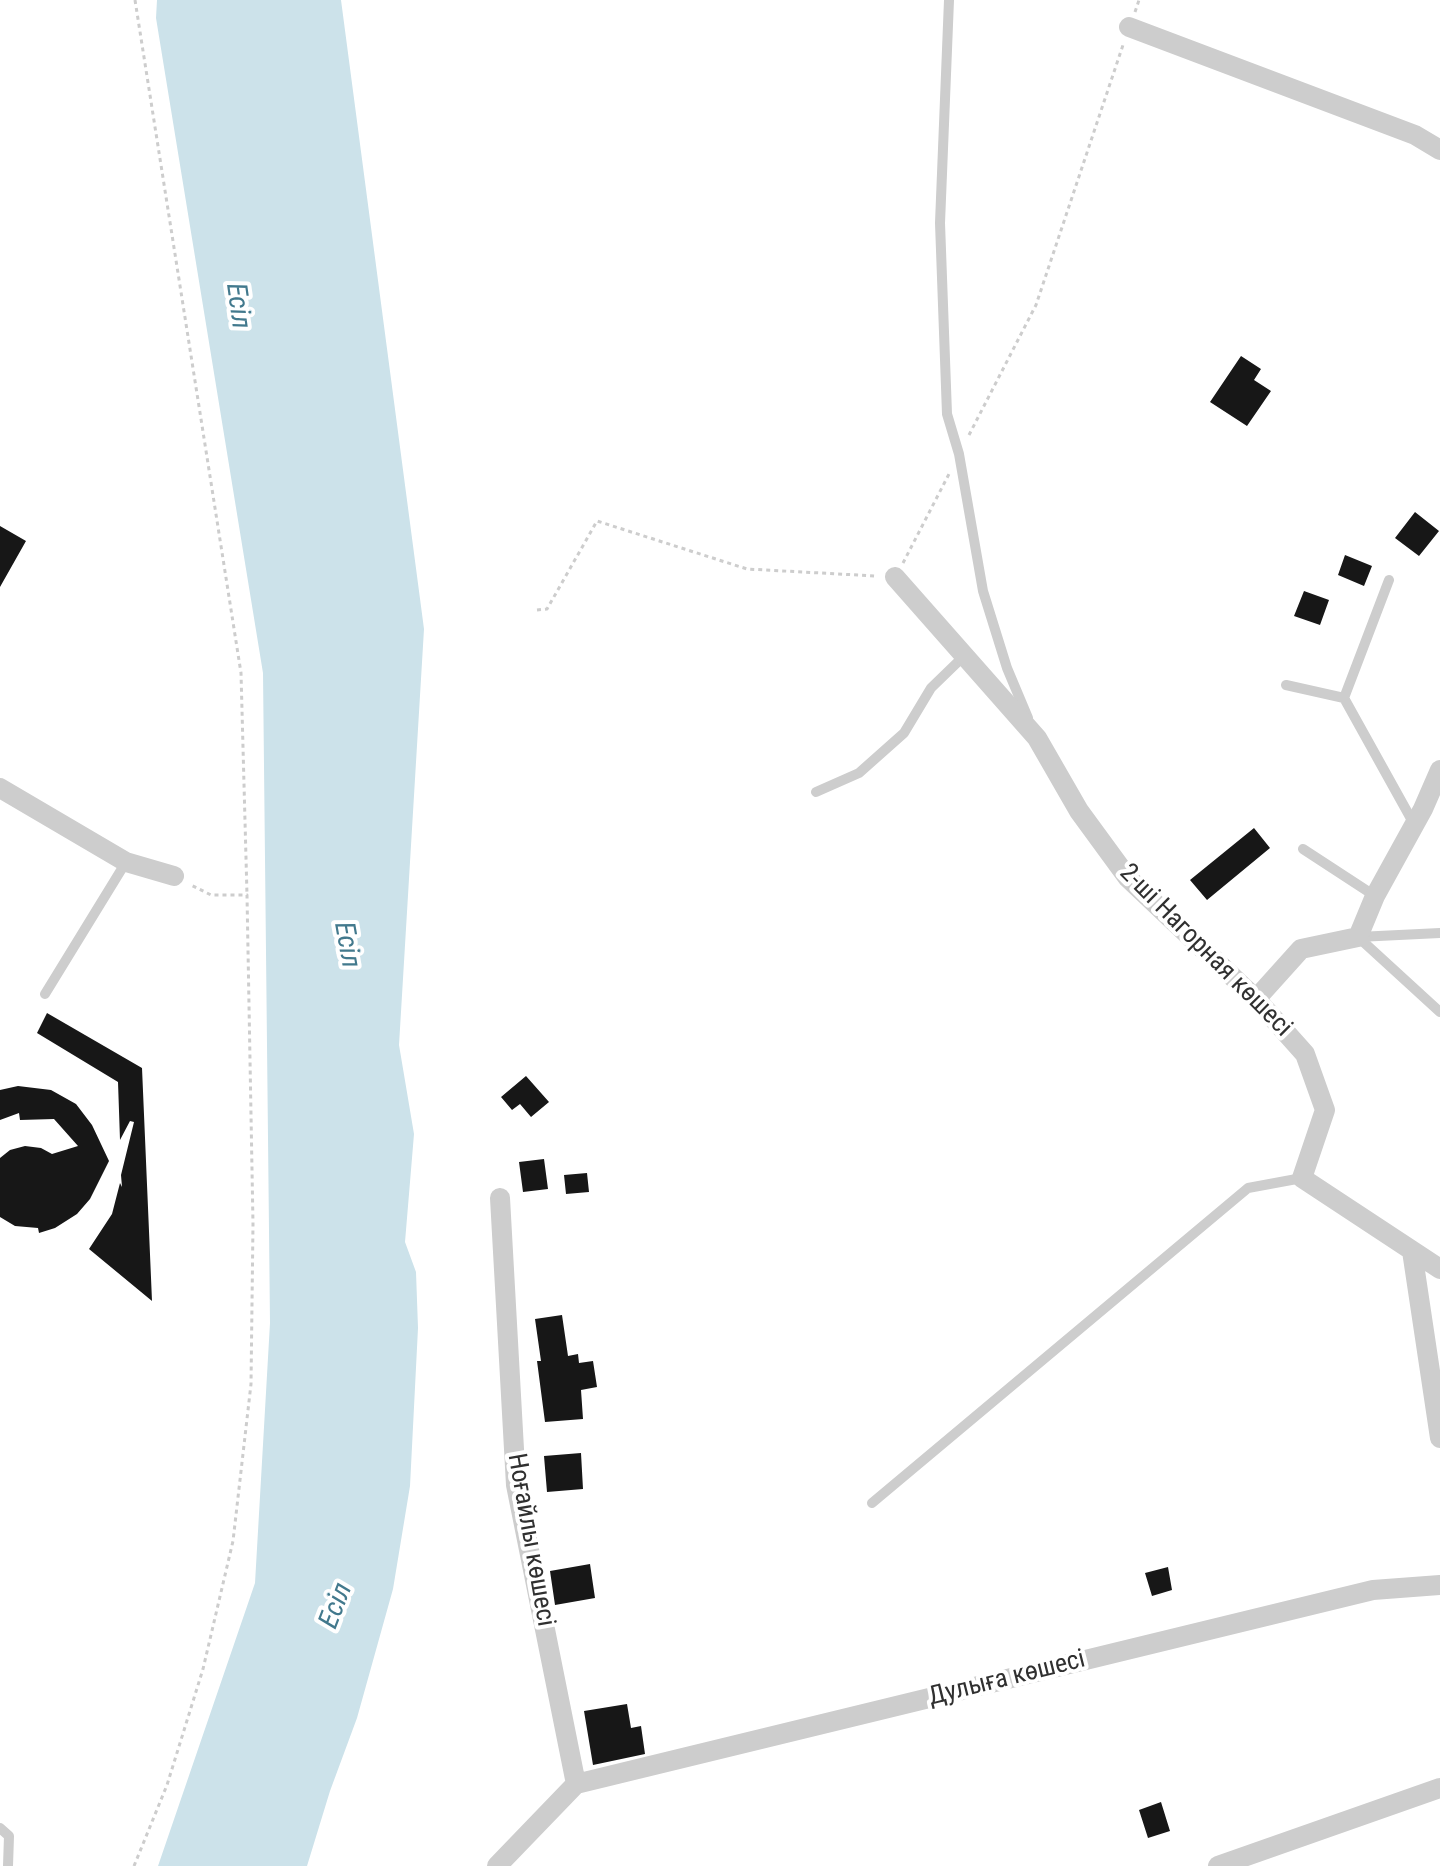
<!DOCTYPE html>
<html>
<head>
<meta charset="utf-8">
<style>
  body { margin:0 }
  canvas { display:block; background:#fff }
</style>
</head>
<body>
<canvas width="1440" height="1866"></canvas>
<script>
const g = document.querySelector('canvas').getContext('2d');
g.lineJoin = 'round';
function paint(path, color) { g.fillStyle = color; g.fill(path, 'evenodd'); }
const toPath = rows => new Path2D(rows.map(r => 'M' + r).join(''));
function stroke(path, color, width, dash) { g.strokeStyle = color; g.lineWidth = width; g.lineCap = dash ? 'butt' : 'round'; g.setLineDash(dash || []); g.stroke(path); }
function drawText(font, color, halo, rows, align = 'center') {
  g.font = font + ' "Roboto Condensed",sans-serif'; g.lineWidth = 8; g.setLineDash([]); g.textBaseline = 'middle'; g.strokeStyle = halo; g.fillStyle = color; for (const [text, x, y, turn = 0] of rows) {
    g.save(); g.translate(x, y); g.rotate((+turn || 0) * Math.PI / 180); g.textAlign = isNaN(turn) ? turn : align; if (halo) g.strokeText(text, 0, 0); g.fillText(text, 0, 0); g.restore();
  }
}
const water = toPath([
  [157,0,341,0,424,629,399,1045,414,1134,405,1242,416,1272,418,1328,410,1486,393,1589,357,1718,330,1791,307,1866,158,1866,255,1583,270,1323,263,673,156,18]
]);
const building = toPath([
  [1241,356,1261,369,1254,380,1271,391,1247,426,1210,402],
  [1415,512,1439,531,1419,556,1395,538],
  [0,526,26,541,0,587],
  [1345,555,1372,566,1364,586,1338,575],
  [1304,591,1329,600,1320,625,1294,616],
  [1254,828,1270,848,1207,900,1190,880],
  [47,1013,142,1068,152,1301,89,1249,112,1214,120,1183,122,1187,121,1175,134,1122,130,1121,120,1140,118,1082,37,1033],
  [526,1076,549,1102,531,1117,520,1104,512,1110,501,1097],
  [18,1086,51,1090,76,1104,92,1125,109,1161,90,1199,77,1214,55,1228,39,1233,38,1228,15,1226,0,1217,0,1158,10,1150,25,1146,41,1148,52,1154,78,1146,54,1119,20,1120,19,1113,0,1120,0,1090],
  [544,1159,548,1189,523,1192,519,1162],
  [587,1173,589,1192,566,1194,564,1175],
  [562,1315,568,1356,578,1354,579,1363,593,1361,597,1387,581,1390,583,1419,545,1422,537,1361,541,1361,535,1319],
  [581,1453,583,1489,547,1492,544,1456],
  [590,1564,595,1598,555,1605,550,1571],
  [1168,1567,1172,1590,1152,1596,1145,1573],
  [627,1704,631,1728,641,1726,645,1754,593,1765,584,1711],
  [1161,1802,1170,1831,1148,1838,1139,1810]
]);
const path = toPath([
  [135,0,241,673,247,895],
  [1135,12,1139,0],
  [969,435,1036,305,1123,45],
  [903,563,949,474],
  [537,610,547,609,597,521,747,569,876,576],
  [134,1866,167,1785,203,1669,233,1541,251,1384,253,1224,247,895,211,895,191,885]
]);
const service = toPath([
  [949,0,940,223,947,414,959,454,983,591,1007,668,1028,718],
  [1286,685,1344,698,1414,824],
  [1344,698,1389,580],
  [816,792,859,773,904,733,931,688,964,656],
  [1303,849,1375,896],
  [1440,933,1358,937,1440,1012],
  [45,994,126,862],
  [872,1503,1248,1188,1302,1178],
  [0,1828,9,1836,8,1866]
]);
const minor = toPath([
  [1129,27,1415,135,1440,150],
  [895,577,1037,738,1079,811,1128,878,1256,999,1305,1054,1325,1110,1302,1178,1440,1269],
  [0,788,126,862,174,876],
  [1256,999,1301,949,1358,937,1375,896,1423,809,1440,770],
  [500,1198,516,1485,576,1784],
  [1412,1251,1440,1438],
  [576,1784,1373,1590,1440,1585],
  [497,1866,576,1784],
  [1218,1866,1440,1788]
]);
const streetNames = [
  ["2-ші Нагорная көшесі",1205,951,45],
  ["Ноғайлы көшесі",530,1540,80],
  ["Дулыға көшесі",1007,1679,-14]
];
const waterNames = [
  ["Есіл",237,306,82],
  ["Есіл",346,945,80],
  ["Есіл",337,1606,-69]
];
paint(water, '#cce2ea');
paint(building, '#171717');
stroke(path, '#cdcdcd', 3, [4, 4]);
stroke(service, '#cdcdcd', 10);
stroke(minor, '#cdcdcd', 20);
drawText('26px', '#303030', '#fff', streetNames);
drawText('italic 28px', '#42798d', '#fff', waterNames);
</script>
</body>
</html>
